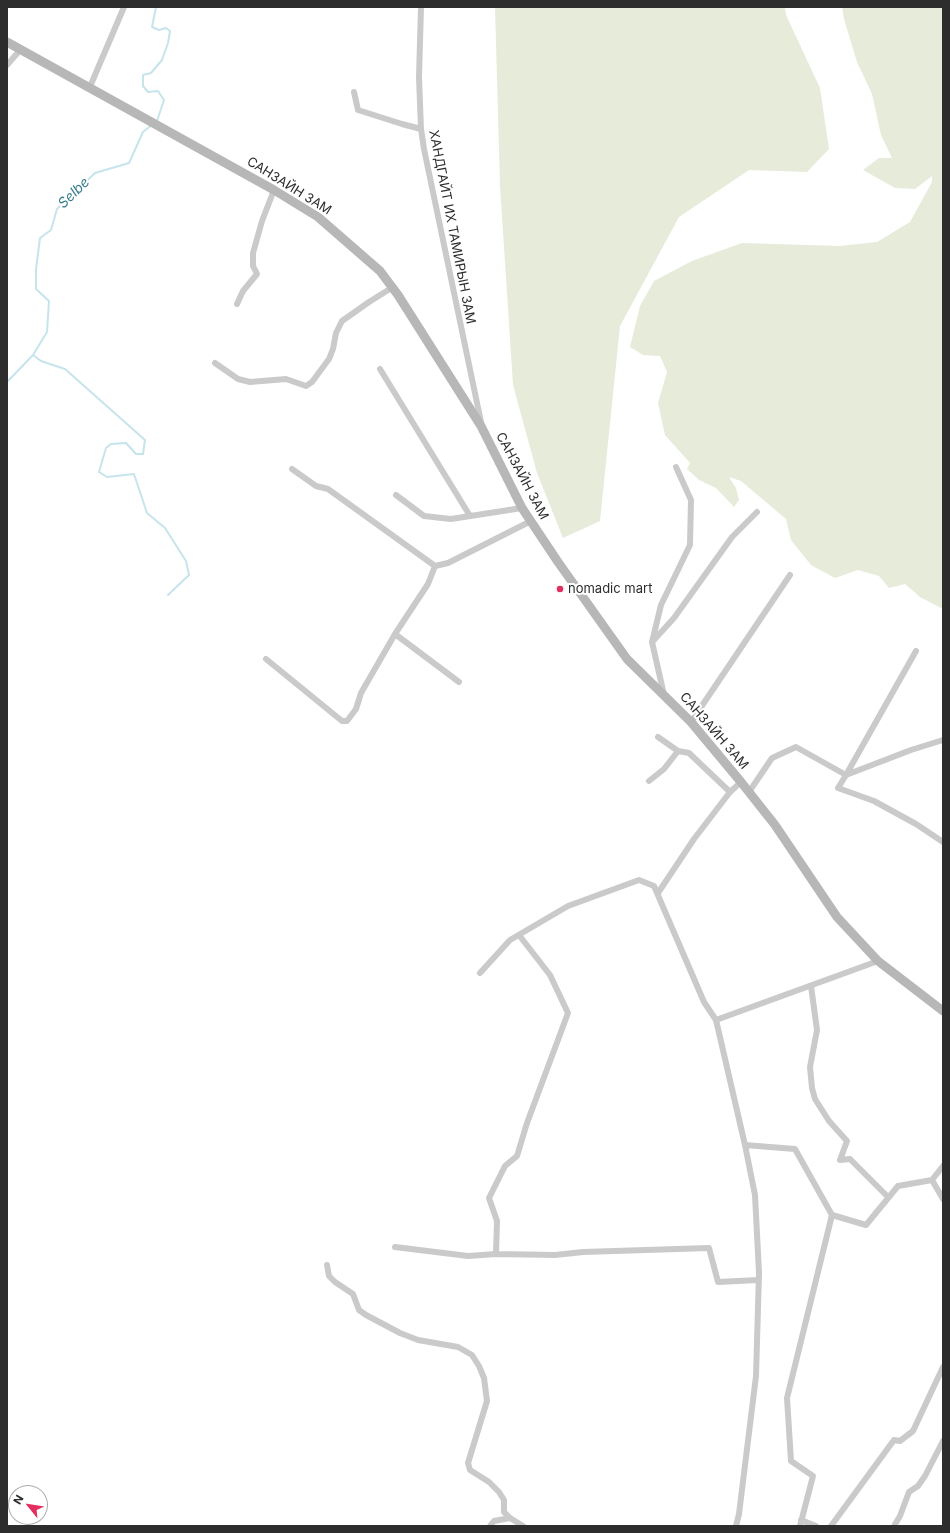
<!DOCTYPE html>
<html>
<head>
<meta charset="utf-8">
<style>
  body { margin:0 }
  #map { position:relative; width:950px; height:1533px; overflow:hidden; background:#fff; font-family:Inter,sans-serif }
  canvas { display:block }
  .frame { position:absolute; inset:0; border:8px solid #2d2d2d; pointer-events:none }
  .north { position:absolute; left:8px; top:1485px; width:40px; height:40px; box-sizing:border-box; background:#fff; border:1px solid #ababab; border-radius:50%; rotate:300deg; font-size:11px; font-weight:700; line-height:16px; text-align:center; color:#2d2d2d }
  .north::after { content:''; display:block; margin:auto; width:14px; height:18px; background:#e52e60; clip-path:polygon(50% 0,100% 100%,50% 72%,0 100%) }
</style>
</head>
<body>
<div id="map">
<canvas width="950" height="1533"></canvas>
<div class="frame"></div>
<div class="north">N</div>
</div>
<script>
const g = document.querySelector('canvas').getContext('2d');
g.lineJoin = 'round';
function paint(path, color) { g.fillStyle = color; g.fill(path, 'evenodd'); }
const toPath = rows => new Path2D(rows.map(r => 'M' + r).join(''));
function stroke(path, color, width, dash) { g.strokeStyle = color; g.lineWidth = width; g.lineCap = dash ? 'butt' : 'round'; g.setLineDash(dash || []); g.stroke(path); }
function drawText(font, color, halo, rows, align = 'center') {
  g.font = font + ' Inter,sans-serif'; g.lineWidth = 4; g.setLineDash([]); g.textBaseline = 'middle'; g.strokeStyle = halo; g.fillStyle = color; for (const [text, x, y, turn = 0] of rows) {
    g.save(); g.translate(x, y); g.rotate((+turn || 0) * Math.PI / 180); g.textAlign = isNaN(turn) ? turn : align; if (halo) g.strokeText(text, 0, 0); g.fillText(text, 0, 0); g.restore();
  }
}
const green = toPath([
  [495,7,785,7,786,15,820,88,829,149,807,172,749,170,679,217,620,326,600,521,563,538,537,473,513,385,500,186],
  [842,7,943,7,943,609,920,597,905,584,889,588,879,576,858,570,835,578,811,565,791,540,786,519,741,481,729,477,736,488,739,500,734,507,716,488,699,480,687,469,690,463,665,435,658,403,667,372,660,356,643,355,630,347,640,306,654,281,692,261,742,243,840,246,877,242,910,222,932,182,932,176,915,189,895,188,863,170,879,158,892,158,881,135,872,94,857,62,844,19]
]);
const stream = toPath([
  [156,7,152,27,159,30,166,28,170,31,168,43,162,60,151,73,143,75,143,86,148,92,158,91,164,100,157,121],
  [33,355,41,361,65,369,145,440,143,454,136,454,126,443,111,444,106,448,99,472,107,477,134,474,147,513,165,528,186,561,189,575,168,595],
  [7,382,33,355,47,332,49,301,36,289,36,269,40,238,51,230,57,209,95,173,129,163,143,132,152,125]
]);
const street = toPath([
  [421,7,419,77,421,129,424,149,481,422],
  [7,65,21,49],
  [89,89,124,7],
  [354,92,358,110,402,124,421,129],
  [237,304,243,291,257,274,253,266,253,253,262,221,274,190],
  [215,363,238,379,250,382,286,379,306,386,312,382,329,359,333,349,336,333,342,321,369,302,393,287],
  [380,369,470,516],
  [292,469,316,486,328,489,435,566],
  [396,495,424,516,451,519,522,508],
  [395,634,459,682],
  [653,641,674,618,732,537,757,512],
  [266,659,342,721,347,721,356,709,361,693,395,634,428,584,435,566,448,563,531,521],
  [664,695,652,642,661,605,690,545,691,500,676,467],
  [691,722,790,575],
  [658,737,678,751],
  [943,740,911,750,846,775,838,788,874,801,916,824,943,842],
  [649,781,664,769,678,751,689,753,730,792],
  [749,792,772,758,796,747,846,775,916,651],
  [658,893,694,839,730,792,741,782],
  [480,973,510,940,568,906,639,880,654,886,704,1002,716,1020,878,961],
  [811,986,817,1030,810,1067,812,1088,815,1099,829,1121,847,1141,840,1160,850,1159,888,1197],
  [716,1020,745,1145,755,1195,759,1273,756,1376,739,1514,736,1526],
  [745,1145,795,1149,832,1215,787,1398,791,1461,813,1476,800,1526],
  [932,1180,943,1199],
  [832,1215,866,1225,898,1186,932,1180,943,1166],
  [395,1247,468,1256,496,1254,497,1221,489,1198,505,1166,517,1156,527,1123,568,1013,550,975,519,935],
  [496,1254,555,1255,583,1252,709,1248,718,1282,758,1280],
  [327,1265,329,1276,335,1282,353,1294,359,1310,366,1315,400,1333,418,1340,458,1347,472,1355,479,1366,484,1378,487,1401,468,1463,470,1470,489,1482,499,1492,504,1500,504,1512,510,1518,523,1526],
  [801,1520,816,1526],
  [490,1526,494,1521,510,1518],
  [831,1526,894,1440,900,1441,913,1431,943,1367],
  [894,1526,900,1516,909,1492,918,1486,925,1476,943,1441]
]);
const secondary = toPath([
  [7,42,274,190,318,217,380,271,398,295,481,426,522,508,558,562,627,659,691,722,741,782,775,825,837,917,878,961,943,1011]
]);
const markers = [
  [560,589,4,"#e52e60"]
];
const streetNames = [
  ["САНЗАЙН ЗАМ",289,186,32],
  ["ХАНДГАЙТ ИХ ТАМИРЫН ЗАМ",452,227,79],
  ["САНЗАЙН ЗАМ",522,476,62],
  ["САНЗАЙН ЗАМ",714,731,49]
];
const poiNames = [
  ["nomadic mart",568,589]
];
const waterNames = [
  ["Selbe",74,193,-44]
];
paint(green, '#e6ebda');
stroke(stream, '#c6e4eb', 2);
stroke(street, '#cacaca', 6);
stroke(secondary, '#b7b7b7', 9);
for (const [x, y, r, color] of markers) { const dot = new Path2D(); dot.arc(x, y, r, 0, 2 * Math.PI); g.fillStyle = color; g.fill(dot); stroke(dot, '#fff', 1.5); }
drawText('13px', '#2d2d2d', '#fff', streetNames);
drawText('13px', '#2d2d2d', '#fff', poiNames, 'left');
drawText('italic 14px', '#3b7f8f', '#fff', waterNames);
</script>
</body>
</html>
